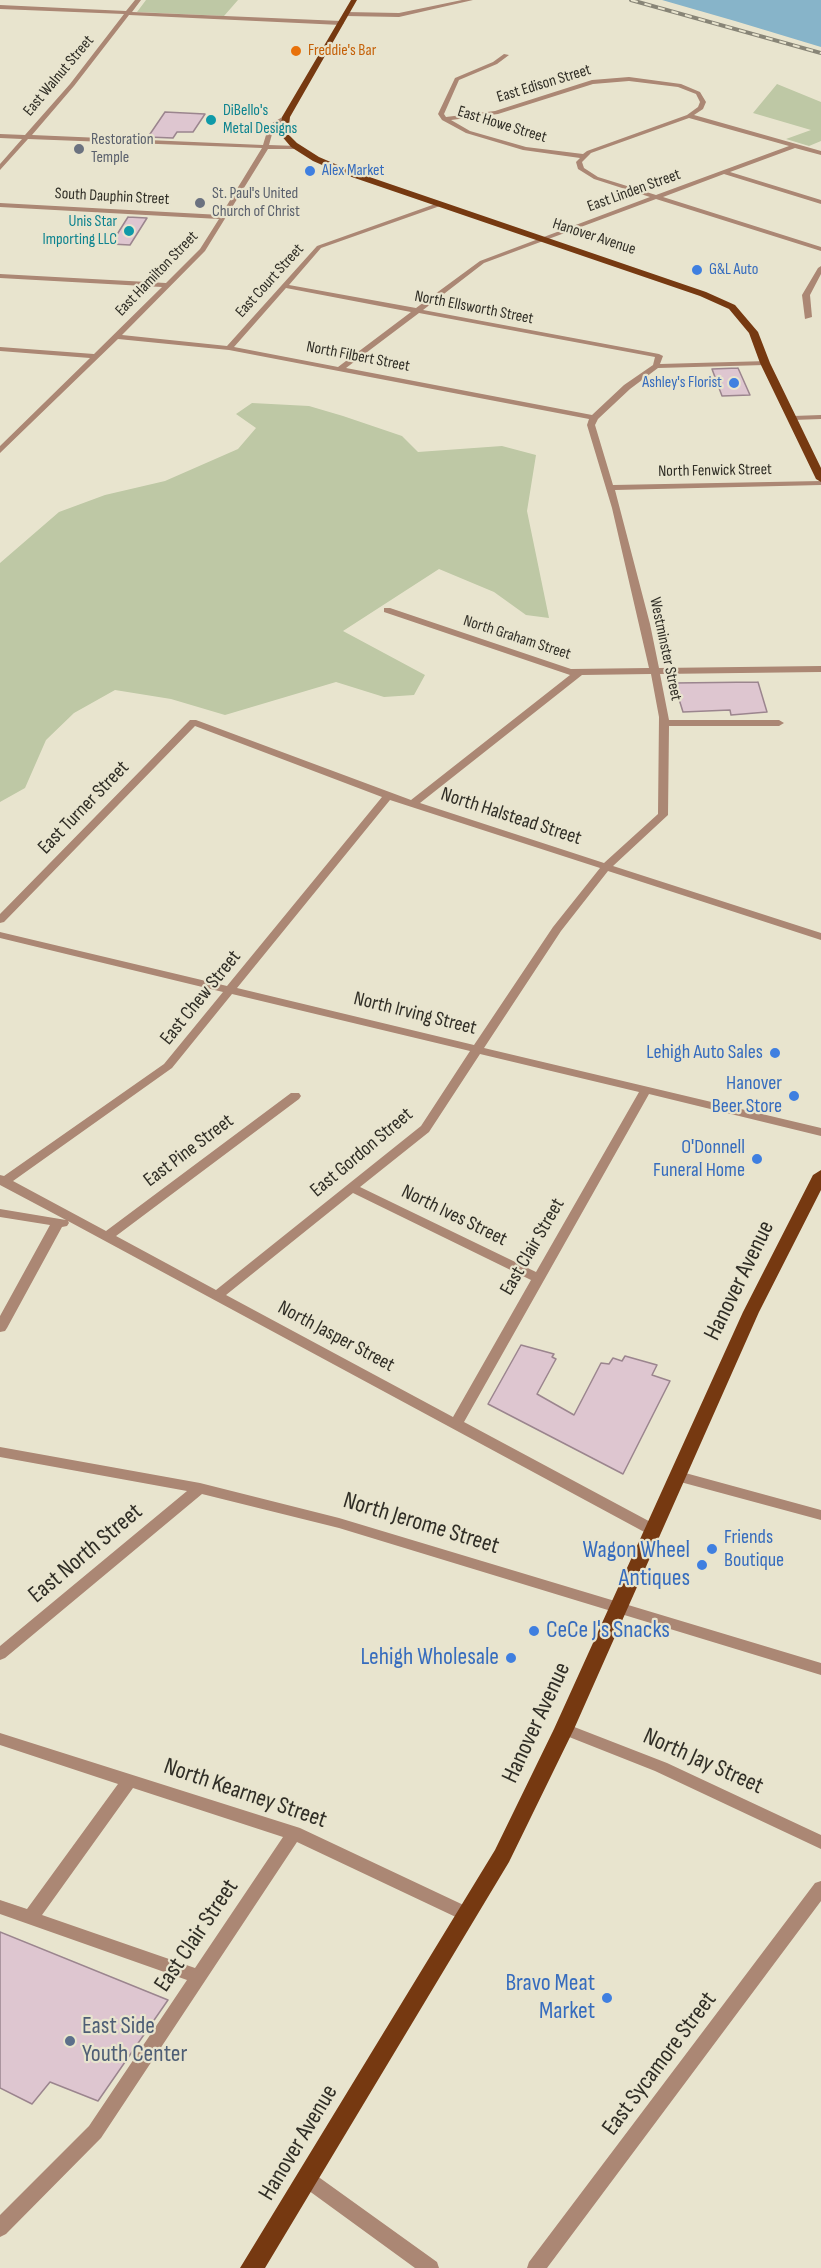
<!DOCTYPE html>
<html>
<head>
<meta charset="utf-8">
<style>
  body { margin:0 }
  canvas { display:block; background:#e8e4ce }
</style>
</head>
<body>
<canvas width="821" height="2268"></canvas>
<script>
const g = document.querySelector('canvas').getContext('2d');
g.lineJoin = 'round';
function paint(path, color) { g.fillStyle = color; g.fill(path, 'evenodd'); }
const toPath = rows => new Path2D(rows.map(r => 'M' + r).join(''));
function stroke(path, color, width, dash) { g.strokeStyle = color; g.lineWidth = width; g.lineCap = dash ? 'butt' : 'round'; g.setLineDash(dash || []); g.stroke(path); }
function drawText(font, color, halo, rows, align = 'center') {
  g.font = font + ' "Sofia Sans Condensed",sans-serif'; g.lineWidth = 4.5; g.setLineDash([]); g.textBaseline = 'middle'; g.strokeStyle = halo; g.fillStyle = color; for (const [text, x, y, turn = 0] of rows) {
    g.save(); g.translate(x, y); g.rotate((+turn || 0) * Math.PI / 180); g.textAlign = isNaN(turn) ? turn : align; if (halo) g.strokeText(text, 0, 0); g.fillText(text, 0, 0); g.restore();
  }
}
const green = toPath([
  [146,0,238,0,224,16,137,12],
  [777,84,821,102,821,141,809,146,786,139,811,130,753,113],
  [252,403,309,406,343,416,402,436,418,452,502,446,536,455,527,511,549,618,526,615,494,592,439,569,343,631,425,675,414,695,384,697,336,682,225,715,171,699,115,690,74,713,46,740,25,788,0,802,0,563,59,512,105,495,165,481,238,449,256,428,236,414]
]);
const water = toPath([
  [662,0,821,0,821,47,735,21]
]);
const building = toPath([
  [165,112,205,114,193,132,177,132,173,138,148,137,165,112],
  [128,217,147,218,130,245,111,244,128,217],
  [738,368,750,395,722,396,712,369,738,368],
  [758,682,767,712,731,715,730,710,683,712,674,683,758,682],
  [521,1345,554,1354,552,1357,556,1359,537,1394,574,1415,601,1363,609,1364,613,1358,622,1361,625,1356,657,1365,652,1375,670,1381,623,1474,488,1404,521,1345],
  [0,1932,168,2000,98,2101,50,2082,32,2104,0,2088,0,1932]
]);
const minor = toPath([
  [135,0,141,0,132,12,341,21,344,23,341,25,129,15,74,86,32,135,263,145,269,125,284,116,289,117,274,127,269,145,297,146,300,148,299,149,268,149,205,251,122,335,227,346,317,246,438,203,441,205,440,206,321,248,289,285,416,308,480,261,650,197,594,179,578,169,576,162,580,158,523,150,466,133,442,120,438,114,455,78,493,62,504,54,509,55,497,64,459,80,444,114,446,117,495,111,592,80,629,77,681,84,700,92,706,102,703,109,694,115,821,151,821,155,795,148,730,172,821,200,821,204,724,174,663,197,821,247,821,251,656,199,484,263,423,310,659,354,663,356,660,364,768,361,769,363,765,365,658,368,630,389,598,419,595,425,613,485,821,481,821,485,615,490,650,624,659,668,821,666,821,672,660,674,669,720,779,720,784,723,779,726,669,726,668,815,613,866,821,933,821,940,608,871,561,931,484,1048,821,1128,821,1136,649,1094,464,1422,658,1526,660,1530,658,1534,653,1535,648,1534,68,1221,69,1223,67,1226,62,1227,7,1328,5,1331,0,1332,0,1316,50,1225,0,1217,0,1209,66,1220,0,1185,0,1175,4,1176,164,1064,223,992,0,938,0,932,227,986,382,797,195,726,4,922,0,923,0,914,190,720,196,720,411,800,570,675,384,612,384,608,390,608,571,669,649,668,612,508,587,425,589,419,229,350,118,339,0,453,0,446,90,358,0,351,0,347,94,354,162,287,0,278,0,274,166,283,200,249,219,219,0,207,0,203,221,215,262,148,28,139,0,170,0,164,22,139,0,138,0,134,25,135,70,84,124,14,0,9,0,5,126,11,135,0],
  [629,81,678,87,696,94,700,102,698,107,687,115,587,151,583,154,526,147,470,131,451,120,498,114,593,84,629,81],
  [689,118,789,146,656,195,598,177,584,168,582,162,591,153,689,118],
  [286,288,411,312,338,367,234,347,286,288],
  [419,313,655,357,653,365,624,385,592,415,346,368,419,313],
  [651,674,659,717,658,814,604,863,420,803,582,675,651,674],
  [390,800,600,868,553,927,474,1045,237,988,390,800],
  [232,994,470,1051,421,1126,216,1290,116,1236,299,1099,301,1096,299,1093,291,1093,106,1231,13,1181,172,1068,232,994],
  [480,1054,639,1092,536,1272,360,1187,429,1132,480,1054],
  [353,1193,531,1280,453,1417,226,1295,353,1193],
  [462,0,473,0,399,17,346,16,343,14,346,12,399,13,462,0],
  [821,266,821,274,810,295,812,317,805,319,802,295,818,268,821,266],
  [821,415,821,419,793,420,789,418,793,416,821,415],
  [0,1447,200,1483,339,1518,821,1663,821,1675,339,1528,202,1494,5,1658,0,1660,0,1646,187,1491,0,1457,0,1447],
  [678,1471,821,1510,821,1520,673,1480,671,1476,673,1472,678,1471],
  [564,1723,667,1763,821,1835,821,1849,655,1771,559,1733,556,1729,559,1725,564,1723],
  [0,1733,300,1828,472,1909,474,1914,472,1919,466,1921,460,1919,297,1842,101,2138,6,2234,0,2237,0,2215,89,2126,187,1980,0,1914,0,1900,27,1909,118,1784,0,1745,0,1733],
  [133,1788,283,1837,195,1968,42,1915,133,1788],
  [821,1881,821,1901,547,2268,527,2268,529,2262,815,1883,821,1881],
  [307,2171,313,2173,437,2262,439,2268,415,2268,301,2185,298,2179,301,2173,307,2171]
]);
const primary = toPath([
  [351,0,357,0,290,117,288,134,297,143,319,157,349,170,706,292,735,305,758,332,770,363,821,468,821,482,816,479,760,363,749,333,729,309,700,296,343,174,313,161,291,147,280,134,282,117,351,0],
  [821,1170,821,1190,759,1312,574,1729,509,1862,265,2268,240,2268,495,1850,554,1729,743,1312,813,1175,821,1170]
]);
const rail = toPath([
  [631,0,821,53]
]);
const markers = [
  [296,51,6,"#e8710a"],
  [211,120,6,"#0f9aa8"],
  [79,149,6,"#6b7280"],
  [310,171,6,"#3f7fe0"],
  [200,203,6,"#6b7280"],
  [129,231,6,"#0f9aa8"],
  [697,270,6,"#3f7fe0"],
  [734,383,6,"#3f7fe0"],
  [775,1053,6,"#3f7fe0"],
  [794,1096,6,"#3f7fe0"],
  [757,1159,6,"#3f7fe0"],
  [712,1549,6,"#3f7fe0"],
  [702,1565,6,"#3f7fe0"],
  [534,1631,6,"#3f7fe0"],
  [511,1658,6,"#3f7fe0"],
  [607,1998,6,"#3f7fe0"],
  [70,2041,6,"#5c6f8a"]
];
const farFoodnames = [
  ["Freddie's Bar",308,51]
];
const farStreetnames = [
  ["East Walnut Street",59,76,-50],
  ["East Edison Street",544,84,-17],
  ["East Howe Street",502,125,17],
  ["East Linden Street",634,191,-20],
  ["South Dauphin Street",112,197,3],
  ["Hanover Avenue",594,237,18],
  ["East Hamilton Street",157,274,-46],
  ["East Court Street",270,281,-48],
  ["North Ellsworth Street",474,308,11],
  ["North Filbert Street",358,357,11],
  ["North Fenwick Street",715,471,-1],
  ["North Graham Street",517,638,18],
  ["Westminster Street",665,649,78]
];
const farCulturenames = [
  ["DiBello's",223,111],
  ["Metal Designs",223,129],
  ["Unis Star",117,222,"right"],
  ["Importing LLC",117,240,"right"]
];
const farWorshipnames = [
  ["Restoration",91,140],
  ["Temple",91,158],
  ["St. Paul's United",212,194],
  ["Church of Christ",212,212]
];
const farShopnames = [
  ["Alex Market",322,171],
  ["G&L Auto",709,270],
  ["Ashley's Florist",722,383,"right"]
];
const streetNames = [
  ["East Turner Street",84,808,-46],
  ["North Halstead Street",511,817,18],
  ["East Chew Street",201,998,-51],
  ["North Irving Street",415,1014,14],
  ["East Pine Street",189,1151,-37],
  ["East Gordon Street",362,1153,-40],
  ["North Ives Street",454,1216,26],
  ["East Clair Street",533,1247,-60],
  ["North Jasper Street",336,1337,28]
];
const shopNames = [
  ["Lehigh Auto Sales",763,1053],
  ["Hanover",782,1084],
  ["Beer Store",782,1107],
  ["O'Donnell",745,1148],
  ["Funeral Home",745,1171],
  ["Friends",724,1538,"left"],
  ["Boutique",724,1561,"left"]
];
const nearStreetnames = [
  ["Hanover Avenue",740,1281,-64],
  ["North Jerome Street",421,1524,17],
  ["East North Street",86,1554,-40],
  ["Hanover Avenue",537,1723,-65],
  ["North Jay Street",703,1762,24],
  ["North Kearney Street",245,1794,19],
  ["East Clair Street",197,1936,-56],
  ["East Sycamore Street",660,2064,-53],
  ["Hanover Avenue",299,2143,-59]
];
const nearShopnames = [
  ["Wagon Wheel",690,1551],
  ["Antiques",690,1579],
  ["CeCe J's Snacks",546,1631,"left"],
  ["Lehigh Wholesale",499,1658],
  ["Bravo Meat",595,1984],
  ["Market",595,2012]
];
const nearServicenames = [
  ["East Side",82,2027],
  ["Youth Center",82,2055]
];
paint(green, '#bec8a5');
paint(water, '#87b4c9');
paint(building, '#dec6d0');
stroke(building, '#9b858e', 1.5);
paint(minor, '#ab8774');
paint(primary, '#763911');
stroke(rail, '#888577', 4);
stroke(rail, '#e8e4ce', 2, [7]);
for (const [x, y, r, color] of markers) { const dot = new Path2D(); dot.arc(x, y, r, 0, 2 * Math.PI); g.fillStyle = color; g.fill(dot); stroke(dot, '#e8e4ce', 2); }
drawText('16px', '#c56008', '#e8e4ce', farFoodnames, 'left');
drawText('16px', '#302e26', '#e8e4ce', farStreetnames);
drawText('16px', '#0d838f', '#e8e4ce', farCulturenames, 'left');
drawText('16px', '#5b616d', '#e8e4ce', farWorshipnames, 'left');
drawText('16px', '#366cbe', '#e8e4ce', farShopnames, 'left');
drawText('20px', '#302e26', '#e8e4ce', streetNames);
drawText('20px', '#366cbe', '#e8e4ce', shopNames, 'right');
drawText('24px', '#302e26', '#e8e4ce', nearStreetnames);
drawText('24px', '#366cbe', '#e8e4ce', nearShopnames, 'right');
drawText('24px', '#4e5e75', '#e8e4ce', nearServicenames, 'left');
</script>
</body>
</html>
